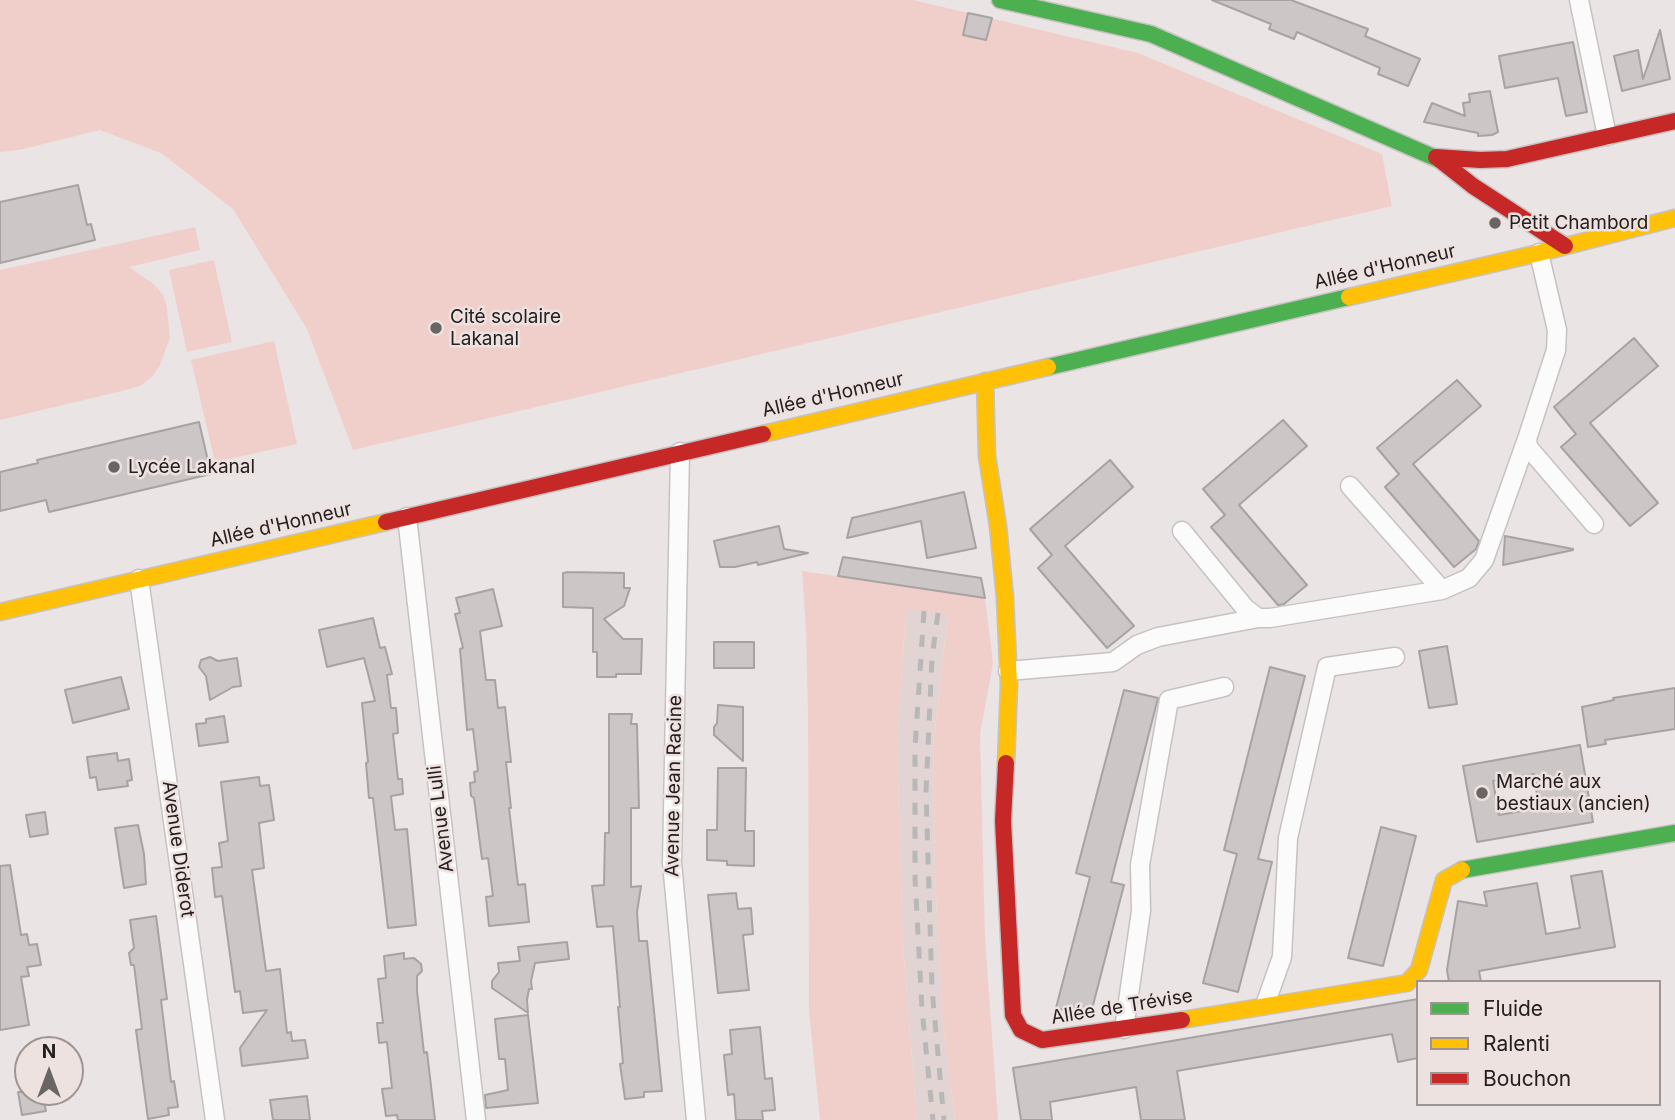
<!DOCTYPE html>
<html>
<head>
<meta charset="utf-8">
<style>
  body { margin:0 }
  #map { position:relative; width:1675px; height:1120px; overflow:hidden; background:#eae4e4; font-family:Inter,sans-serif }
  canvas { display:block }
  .legend { position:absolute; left:1416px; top:980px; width:245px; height:126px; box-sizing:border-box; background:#eee2e0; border:2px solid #9e9493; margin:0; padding:9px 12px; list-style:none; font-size:21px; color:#252020 }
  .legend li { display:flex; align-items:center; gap:14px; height:35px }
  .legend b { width:35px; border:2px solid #9e9493 }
  .north { position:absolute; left:14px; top:1036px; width:70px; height:70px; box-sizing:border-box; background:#eee2e0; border:2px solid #9e9493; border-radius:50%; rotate:0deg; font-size:19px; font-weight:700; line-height:28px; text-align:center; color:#252020 }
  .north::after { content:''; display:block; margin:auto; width:24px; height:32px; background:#6a6565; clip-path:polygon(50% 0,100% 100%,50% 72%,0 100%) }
</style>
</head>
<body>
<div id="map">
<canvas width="1675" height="1120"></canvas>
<ul class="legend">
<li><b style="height:9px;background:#4caf50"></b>Fluide</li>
<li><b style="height:9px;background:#ffc107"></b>Ralenti</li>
<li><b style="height:9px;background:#c62828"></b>Bouchon</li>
</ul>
<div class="north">N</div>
</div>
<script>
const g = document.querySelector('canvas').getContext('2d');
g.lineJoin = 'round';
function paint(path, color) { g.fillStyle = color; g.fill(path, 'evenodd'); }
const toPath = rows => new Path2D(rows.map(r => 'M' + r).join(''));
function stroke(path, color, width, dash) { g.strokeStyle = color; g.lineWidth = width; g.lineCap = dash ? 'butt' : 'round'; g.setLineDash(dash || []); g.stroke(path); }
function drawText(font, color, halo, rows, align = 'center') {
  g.font = font + ' Inter,sans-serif'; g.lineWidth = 5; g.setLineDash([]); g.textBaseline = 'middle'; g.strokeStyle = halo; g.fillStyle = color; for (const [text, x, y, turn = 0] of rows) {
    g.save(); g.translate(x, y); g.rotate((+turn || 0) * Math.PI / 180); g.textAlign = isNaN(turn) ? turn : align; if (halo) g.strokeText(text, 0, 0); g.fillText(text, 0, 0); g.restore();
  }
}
const built = toPath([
  [906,609,948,614,933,746,935,878,943,1023,955,1120,917,1120,903,946,897,745]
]);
const green = toPath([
  [0,0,913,0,1138,53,1382,154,1392,206,353,450,307,329,233,209,161,153,100,130,19,150,0,152],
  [195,227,200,250,129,267,155,285,163,295,167,308,170,338,160,365,153,376,140,386,122,391,0,420,0,270],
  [214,260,232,342,187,352,169,270],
  [274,341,297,444,215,462,191,360],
  [802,571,985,598,993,663,980,734,985,938,998,1120,955,1120,943,1023,935,878,933,746,948,615,906,609,897,745,903,946,917,1120,820,1120,809,1012,808,713,806,630]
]);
const building = toPath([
  [1212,0,1291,0,1368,29,1365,36,1420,59,1408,86,1378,74,1380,68,1297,32,1294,39,1269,29,1271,24,1212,0],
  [968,13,992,18,986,40,963,35,968,13],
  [1660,30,1670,79,1622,91,1614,56,1638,50,1643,79,1660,30],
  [1573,42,1587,112,1566,116,1558,78,1505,88,1499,56,1573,42],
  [1490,91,1498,132,1492,135,1478,136,1478,133,1424,122,1432,103,1465,116,1463,103,1470,102,1469,94,1490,91],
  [78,185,87,225,91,224,95,240,0,263,0,202,78,185],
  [1634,338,1658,366,1590,423,1658,503,1630,526,1561,447,1576,434,1554,407,1634,338],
  [1457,380,1481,406,1413,464,1479,541,1476,549,1454,567,1385,487,1399,474,1377,448,1457,380],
  [1283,420,1307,446,1239,505,1307,585,1284,604,1278,605,1211,527,1225,515,1203,489,1283,420],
  [199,422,211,474,49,512,46,500,0,511,0,472,38,463,37,460,199,422],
  [1110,460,1133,487,1065,546,1134,626,1107,648,1038,568,1052,555,1030,529,1110,460],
  [964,492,976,548,927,558,921,521,847,538,852,518,964,492],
  [779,526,784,549,808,553,758,565,757,562,735,567,720,567,714,541,779,526],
  [1505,536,1573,549,1573,550,1503,565,1505,536],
  [843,557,981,578,985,598,838,576,843,557],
  [568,572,624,573,624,588,630,588,624,606,604,619,623,639,642,639,641,674,616,674,616,677,597,677,597,652,593,652,593,608,563,607,563,573,568,572],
  [493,589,502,626,480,631,486,680,495,680,498,708,505,707,511,762,506,762,511,808,509,808,518,885,525,884,529,922,489,926,486,897,493,896,488,858,482,859,474,798,471,796,470,783,475,782,474,772,478,771,473,729,467,730,460,649,463,648,455,614,460,613,456,598,493,589],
  [373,618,380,648,385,647,392,674,387,675,391,708,396,708,398,733,393,734,398,779,402,779,403,794,391,796,395,830,407,829,416,925,388,928,373,798,369,798,366,763,368,762,362,703,375,701,364,658,327,667,319,630,373,618],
  [714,642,754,642,754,668,714,668,714,642],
  [1447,646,1457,704,1429,708,1419,651,1447,646],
  [210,657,218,661,237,658,241,686,233,687,210,700,206,676,199,667,201,660,210,657],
  [1270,667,1305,676,1258,859,1272,862,1238,992,1203,983,1237,854,1224,850,1270,667],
  [121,677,129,709,73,723,65,690,121,677],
  [1675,688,1675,729,1605,740,1606,744,1588,747,1582,707,1614,700,1613,698,1675,688],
  [1124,690,1158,698,1111,882,1124,885,1090,1017,1056,1008,1090,877,1076,873,1124,690],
  [718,705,743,707,743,761,714,735,714,727,717,723,718,705],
  [609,714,632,714,631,724,637,724,639,808,631,808,631,887,641,886,637,912,639,941,647,941,662,1091,644,1092,644,1097,625,1099,620,1064,623,1063,618,1007,620,1007,613,926,597,927,592,886,604,885,605,833,609,833,609,714],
  [224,716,228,742,199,746,196,724,206,723,206,719,224,716],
  [1580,745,1593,822,1477,842,1463,766,1580,745],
  [1534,774,1539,808,1499,815,1493,781,1534,774],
  [117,753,118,761,129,759,132,780,127,781,128,786,98,790,96,777,90,778,87,757,117,753],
  [718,768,746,768,745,831,754,831,754,866,727,865,727,861,707,860,707,830,717,830,718,768],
  [259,777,260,786,269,785,274,820,259,823,264,868,252,870,266,971,280,969,287,1033,291,1032,292,1041,305,1040,308,1058,242,1066,240,1048,267,1010,243,1013,240,991,235,992,222,896,215,897,212,868,222,867,219,843,228,841,221,782,259,777],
  [45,812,48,834,30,837,26,815,45,812],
  [138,825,144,854,146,884,124,888,115,828,138,825],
  [1381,827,1416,836,1383,966,1348,958,1381,827],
  [10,865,21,935,27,934,29,945,37,944,41,965,27,967,29,976,21,977,29,1025,0,1030,0,866,10,865],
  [1602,871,1615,947,1479,971,1481,982,1449,982,1447,970,1458,901,1487,906,1484,892,1537,883,1546,934,1580,928,1571,876,1602,871],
  [736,893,738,909,751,908,753,934,743,935,749,990,718,993,708,895,736,893],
  [156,916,167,999,161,1000,171,1082,174,1081,178,1107,168,1108,169,1115,148,1119,136,1030,142,1029,134,965,131,965,129,953,134,948,130,920,156,916],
  [567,942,569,959,535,963,531,981,532,989,529,989,527,1000,528,1013,492,988,492,981,499,972,498,963,520,961,518,947,567,942],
  [404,953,404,959,414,958,421,964,422,971,417,976,417,991,424,1053,427,1052,435,1120,398,1120,397,1115,386,1116,382,1089,392,1088,387,1042,379,1043,377,1023,383,1023,378,979,386,978,384,956,404,953],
  [1418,999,1418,1058,1398,1062,1392,1034,1177,1071,1185,1120,1141,1120,1136,1087,1050,1102,1052,1120,1021,1120,1013,1068,1418,999],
  [528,1015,538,1103,486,1108,485,1095,508,1090,505,1059,499,1059,495,1019,528,1015],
  [760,1027,765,1079,772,1078,775,1110,762,1111,763,1120,736,1120,734,1094,728,1095,724,1055,732,1054,730,1030,760,1027],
  [18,1092,42,1092,46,1111,22,1115,18,1092],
  [307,1096,310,1120,273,1120,270,1100,307,1096]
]);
const street = toPath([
  [1579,0,1607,136],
  [1539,253,1557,330,1556,350,1527,439,1528,447,1594,524],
  [680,452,672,863,696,1120],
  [1350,486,1442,590,1469,578,1484,560,1527,439],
  [407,517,476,1120],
  [1182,531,1245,608,1258,618,1270,618,1442,590],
  [139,579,215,1120],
  [1008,671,1113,662,1137,645,1158,637,1258,618],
  [1265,1005,1282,957,1288,838,1327,667,1395,657],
  [1124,1029,1141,911,1140,865,1169,700,1224,687]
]);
const fast = toPath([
  [1000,0,1151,34,1440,160],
  [1048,367,1349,297],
  [1462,870,1675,833]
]);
const slow = toPath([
  [1349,297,1539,253,1675,218],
  [985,381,987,456,998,526,1005,598,1009,685,1006,763],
  [763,434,1048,367],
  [0,612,386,522],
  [1182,1020,1407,983,1419,970,1444,880,1462,870]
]);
const jam = toPath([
  [1436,157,1480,160,1507,159,1675,121],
  [1440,160,1473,186,1565,246],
  [386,522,763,434],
  [1006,763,1003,821,1013,1015,1021,1030,1042,1040,1182,1020]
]);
const rail = toPath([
  [924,611,915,748,915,878,922,1009,933,1120],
  [938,613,932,658,926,792,932,989,944,1120]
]);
const markers = [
  [1495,223,7,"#6a6565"],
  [436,328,7,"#6a6565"],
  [114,467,7,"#6a6565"],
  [1482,793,7,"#6a6565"]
];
const poiNames = [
  ["Petit Chambord",1509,223],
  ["Cité scolaire",450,317],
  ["Lakanal",450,339],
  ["Lycée Lakanal",128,467],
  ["Marché aux",1496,782],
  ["bestiaux (ancien)",1496,804]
];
const streetNames = [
  ["Allée d'Honneur",1385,267,-13],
  ["Allée d'Honneur",833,395,-13],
  ["Allée d'Honneur",281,525,-13],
  ["Avenue Jean Racine",674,786,-89],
  ["Avenue Lulli",441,819,-97],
  ["Avenue Diderot",178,849,82],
  ["Allée de Trévise",1122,1007,-9]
];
paint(built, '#e2d4d3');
paint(green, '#f0cfcb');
paint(building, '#ccc7c6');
stroke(building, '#a7a3a3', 2);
stroke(street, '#c7c2c2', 21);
stroke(fast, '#c7c2c2', 19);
stroke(slow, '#c7c2c2', 19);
stroke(jam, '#c7c2c2', 19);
stroke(street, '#fcfbfb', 18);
stroke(fast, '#4caf50', 16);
stroke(slow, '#ffc107', 16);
stroke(jam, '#c62828', 16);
stroke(rail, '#b9b8b8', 5, [12, 12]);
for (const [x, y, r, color] of markers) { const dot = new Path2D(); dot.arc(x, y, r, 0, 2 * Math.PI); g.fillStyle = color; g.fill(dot); stroke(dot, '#eee2e0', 2.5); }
drawText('19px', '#252020', '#eee2e0', poiNames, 'left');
drawText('19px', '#252020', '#eee2e0', streetNames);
</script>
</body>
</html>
